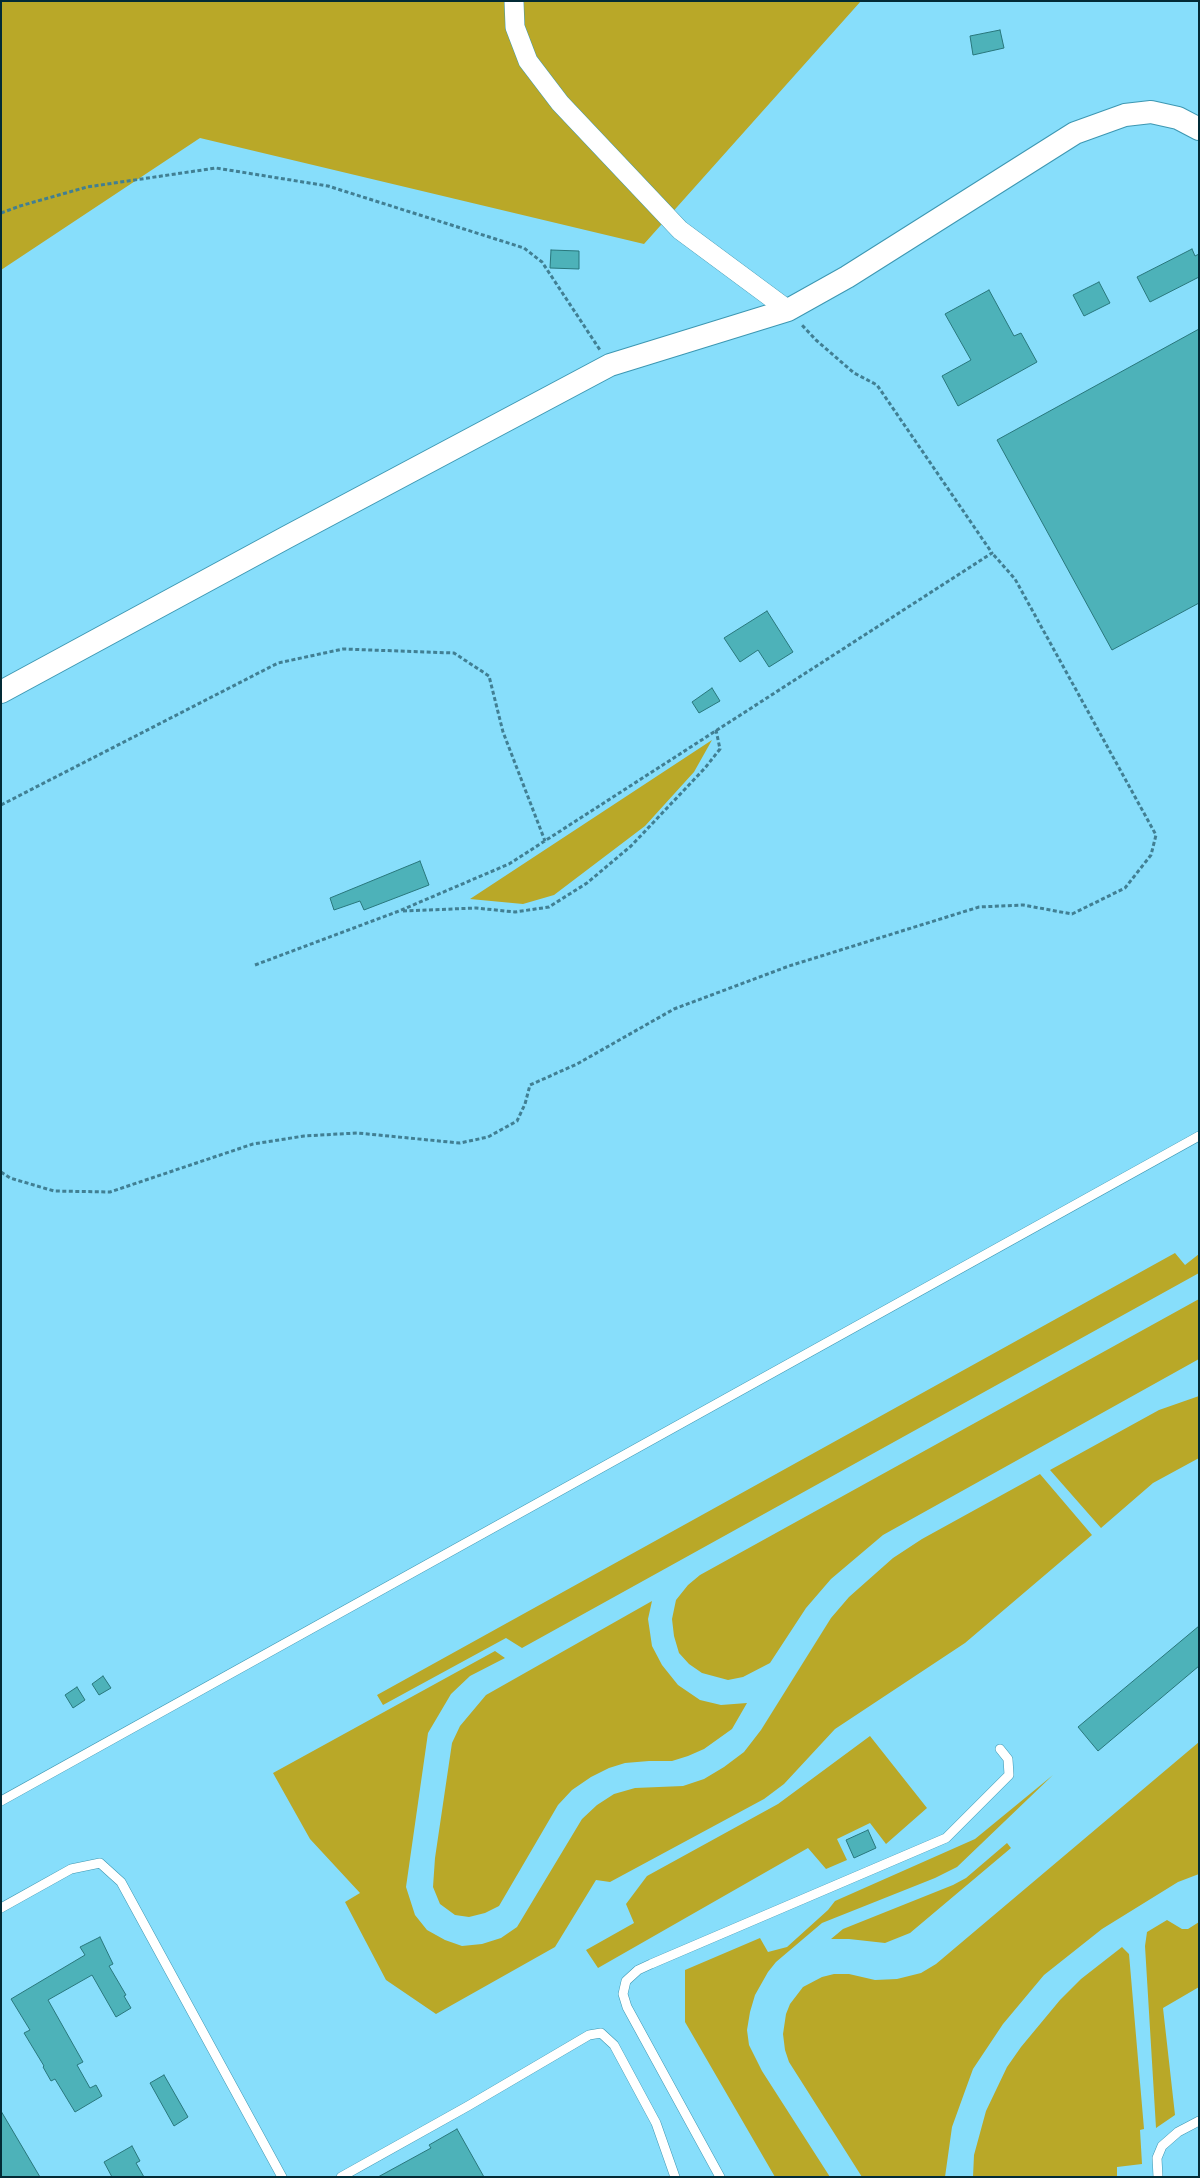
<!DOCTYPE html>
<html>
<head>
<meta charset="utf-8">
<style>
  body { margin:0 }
  #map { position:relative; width:1200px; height:2178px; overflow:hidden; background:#87defb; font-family:"PT Sans",sans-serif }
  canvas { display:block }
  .frame { position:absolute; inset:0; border:2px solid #032b36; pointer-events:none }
</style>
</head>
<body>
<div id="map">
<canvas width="1200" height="2178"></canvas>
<div class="frame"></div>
</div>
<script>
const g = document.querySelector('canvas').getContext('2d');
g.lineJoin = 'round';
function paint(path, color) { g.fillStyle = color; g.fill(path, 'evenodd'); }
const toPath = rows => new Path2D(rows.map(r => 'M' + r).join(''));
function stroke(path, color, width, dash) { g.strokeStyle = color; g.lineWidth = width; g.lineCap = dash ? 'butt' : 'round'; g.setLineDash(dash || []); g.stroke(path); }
const green = toPath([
  [1,1,861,1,644,244,200,138,1,270],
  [712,740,694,772,645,826,554,895,523,904,470,899],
  [1175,1253,1185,1265,1199,1254,1199,1273,522,1648,506,1638,383,1705,377,1695],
  [1199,1299,1199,1359,883,1535,831,1579,806,1608,770,1663,743,1677,728,1680,702,1673,689,1664,679,1653,674,1636,672,1619,676,1600,688,1585,700,1575],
  [1199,1396,1199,1458,1153,1483,1101,1528,1050,1470,1159,1410],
  [1040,1474,1092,1535,965,1643,835,1729,784,1784,764,1799,610,1882,596,1880,555,1947,436,2014,386,1980,345,1902,360,1893,310,1839,273,1773,495,1651,505,1658,470,1676,451,1694,428,1733,406,1887,415,1915,427,1930,445,1940,462,1946,482,1944,501,1938,517,1927,582,1819,597,1805,614,1794,635,1788,683,1786,704,1779,724,1767,744,1752,761,1730,831,1618,849,1597,893,1558,922,1539],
  [652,1601,648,1619,652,1646,662,1665,678,1685,700,1700,721,1705,747,1703,732,1729,704,1749,688,1756,672,1761,649,1761,625,1763,609,1768,591,1777,572,1790,558,1805,499,1906,485,1913,469,1917,455,1915,440,1904,433,1887,435,1858,452,1743,460,1726,486,1695],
  [870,1736,927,1808,886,1844,870,1823,837,1839,847,1860,826,1869,808,1848,598,1968,586,1950,634,1923,626,1904,647,1876,778,1804],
  [1199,1742,1199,1874,1178,1882,1102,1929,1044,1975,1003,2024,973,2069,965,2091,952,2127,945,2177,862,2177,789,2062,785,2050,783,2034,786,2014,790,2004,803,1987,822,1977,834,1974,849,1974,875,1980,897,1979,921,1973,936,1964],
  [1053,1775,957,1867,935,1878,822,1923,776,1962,768,1972,755,1995,750,2012,747,2030,749,2045,762,2071,830,2177,775,2177,685,2022,685,1970,760,1938,768,1952,787,1947,828,1910,835,1901,975,1839],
  [1007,1843,1011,1848,910,1933,885,1943,849,1939,831,1939,843,1929,953,1885,966,1878],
  [1167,1920,1182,1929,1188,1929,1199,1922,1199,1987,1163,2008,1175,2115,1156,2128,1145,1946,1147,1932],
  [1122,1947,1129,1954,1144,2129,1140,2130,1142,2164,1117,2167,1117,2177,973,2177,974,2155,986,2111,1007,2067,1021,2047,1060,2000,1081,1979]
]);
const building = toPath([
  [1000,30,1004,48,973,55,970,36,1000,30],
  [1192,249,1195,256,1199,254,1199,277,1150,302,1137,277,1192,249],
  [551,250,579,251,579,269,550,268,551,250],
  [1099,282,1110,303,1084,316,1073,295,1099,282],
  [989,290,1014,336,1021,333,1037,362,958,406,942,376,971,360,945,314,989,290],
  [1199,329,1199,603,1112,650,997,440,1199,329],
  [767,611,793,652,769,667,758,650,740,662,724,638,767,611],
  [712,688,720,701,699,713,692,702,712,688],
  [420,861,429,885,364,910,360,901,334,910,330,898,420,861],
  [1199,1626,1199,1666,1098,1751,1078,1727,1199,1626],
  [103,1676,111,1688,99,1695,92,1684,103,1676],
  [77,1687,85,1700,73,1708,65,1695,77,1687],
  [868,1830,876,1848,854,1858,846,1840,868,1830],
  [100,1937,113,1964,109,1966,126,1995,124,1996,131,2008,116,2017,92,1975,48,2000,83,2062,77,2065,90,2088,96,2085,102,2096,75,2112,55,2079,51,2081,43,2067,44,2066,24,2033,30,2030,11,1999,85,1955,80,1947,100,1937],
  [164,2075,188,2117,174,2126,150,2083,164,2075],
  [1,2111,40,2177,1,2177,1,2111],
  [457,2129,484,2177,378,2177,431,2148,429,2145,457,2129],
  [132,2146,140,2161,136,2163,144,2177,112,2177,104,2162,132,2146]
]);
const path = toPath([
  [1,213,20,206,87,187,216,168,328,186,524,248,542,262,600,350],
  [1,805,278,663,343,649,454,653,489,676,503,732,545,841],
  [403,911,476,908,515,912,549,907,587,883,631,846,705,768,720,749,716,730],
  [255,965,399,911,509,864,992,553,877,385,854,373,816,340,801,324],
  [1,1172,10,1178,54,1191,110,1192,253,1144,304,1136,357,1133,460,1143,488,1137,517,1121,525,1104,530,1085,577,1064,674,1009,789,966,979,907,1023,905,1072,914,1125,888,1151,855,1156,835,1015,579,992,553]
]);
const service = toPath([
  [1,1801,1199,1136],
  [1,1908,71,1869,100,1863,121,1882,282,2177],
  [341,2177,468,2106,589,2035,601,2033,614,2045,656,2123,675,2177],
  [720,2177,627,2007,623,1994,626,1981,638,1970,651,1964,946,1838,1009,1775,1008,1759,1000,1749],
  [1158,2177,1157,2158,1162,2146,1178,2132,1199,2121]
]);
const minor = toPath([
  [514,1,515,27,528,61,560,103,680,230,788,310]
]);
const tertiary = toPath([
  [1,692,287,537,610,365,788,310,847,277,1075,133,1125,115,1151,112,1178,118,1199,129]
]);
paint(green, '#b9a828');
paint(building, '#4db2b9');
stroke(building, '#29777c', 1);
stroke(service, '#3d97b2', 10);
stroke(minor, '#3d97b2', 20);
stroke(tertiary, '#3d97b2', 24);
stroke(path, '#417f93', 3, [4, 2.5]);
stroke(service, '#fff', 9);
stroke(minor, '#fff', 19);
stroke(tertiary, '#fff', 22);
</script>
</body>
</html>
